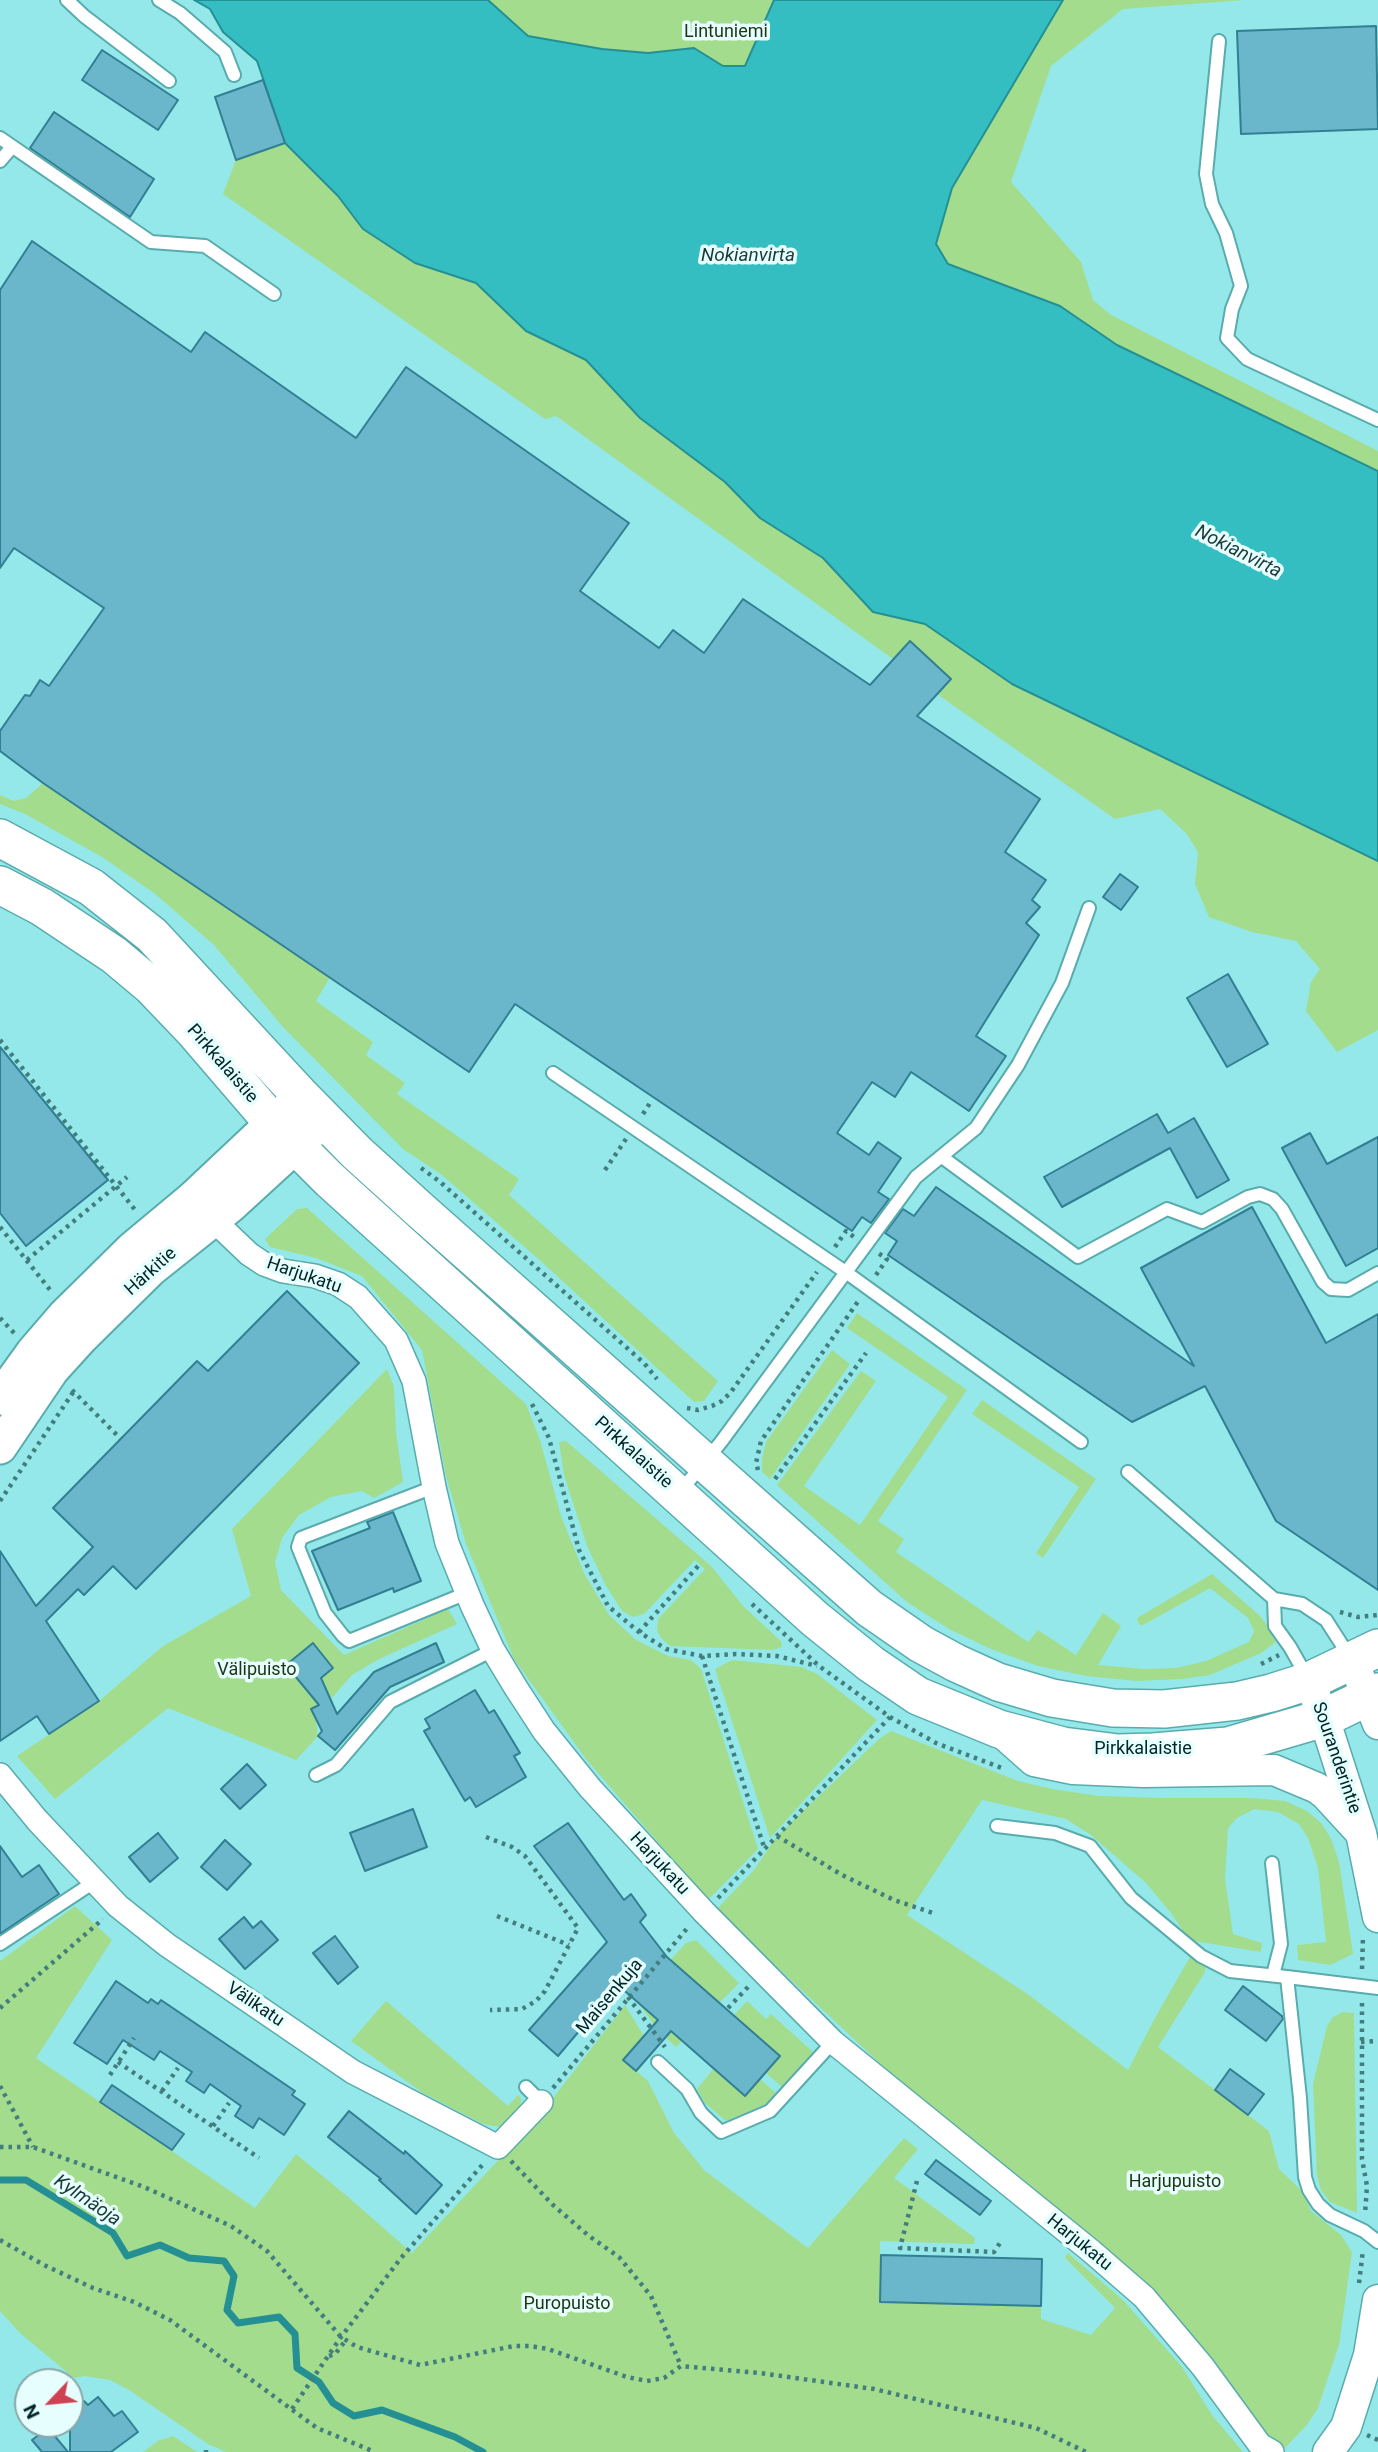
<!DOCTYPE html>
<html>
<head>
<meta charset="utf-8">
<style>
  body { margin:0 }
  #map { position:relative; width:1378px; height:2452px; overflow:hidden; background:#95e8e9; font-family:Roboto,sans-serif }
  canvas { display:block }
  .north { position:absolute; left:14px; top:2368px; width:70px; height:70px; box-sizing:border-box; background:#e6fefe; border:2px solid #8aa8a8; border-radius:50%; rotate:244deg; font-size:19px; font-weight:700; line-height:28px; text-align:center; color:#012627 }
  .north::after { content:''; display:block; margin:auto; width:24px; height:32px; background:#d14154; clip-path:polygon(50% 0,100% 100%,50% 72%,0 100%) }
</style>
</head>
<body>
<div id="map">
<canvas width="1378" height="2452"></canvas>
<div class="north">N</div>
</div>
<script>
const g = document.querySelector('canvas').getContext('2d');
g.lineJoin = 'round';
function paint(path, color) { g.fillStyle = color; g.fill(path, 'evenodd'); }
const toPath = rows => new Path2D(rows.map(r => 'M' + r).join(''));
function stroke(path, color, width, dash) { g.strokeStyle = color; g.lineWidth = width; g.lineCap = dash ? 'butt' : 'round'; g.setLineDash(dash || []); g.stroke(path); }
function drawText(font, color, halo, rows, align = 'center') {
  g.font = font + ' Roboto,sans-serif'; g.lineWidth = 7; g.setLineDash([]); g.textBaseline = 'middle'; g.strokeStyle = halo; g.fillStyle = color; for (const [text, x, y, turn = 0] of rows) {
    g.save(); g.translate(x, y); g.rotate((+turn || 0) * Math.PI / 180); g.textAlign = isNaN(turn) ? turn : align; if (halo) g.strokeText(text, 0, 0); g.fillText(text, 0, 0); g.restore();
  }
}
const green = toPath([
  [488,0,774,0,745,66,723,66,694,48,648,53,602,49,528,36],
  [1063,0,1245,0,1123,9,1051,66,1011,182,1081,262,1093,300,1111,315,1378,451,1378,471,1117,345,1060,306,948,264,936,244,952,188],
  [285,143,338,196,363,229,415,263,476,283,526,331,586,360,640,418,725,482,760,518,823,558,873,612,925,624,1012,684,1378,861,1378,1030,1337,1052,1306,1011,1311,982,1320,969,1296,941,1252,932,1209,917,1195,884,1198,852,1186,833,1160,809,1115,819,937,694,951,678,910,642,893,659,556,416,545,419,223,194,236,160],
  [43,783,330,977,316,1001,373,1042,366,1055,405,1083,397,1094,519,1179,509,1195,718,1381,704,1401,694,1402,544,1264,442,1175,403,1149,283,1027,214,945,154,893,102,857,25,814,0,804,0,795,14,801,26,798],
  [307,1208,526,1404,540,1440,561,1516,584,1573,609,1615,636,1640,668,1656,691,1660,701,1669,758,1849,708,1900,586,1759,514,1659,466,1544,446,1476,422,1350,362,1276,316,1258,270,1247,265,1239,297,1209],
  [857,1313,967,1390,878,1521,904,1539,896,1552,1028,1642,1038,1630,1076,1655,1103,1613,1121,1626,1098,1665,1145,1669,1176,1668,1206,1661,1249,1642,1254,1631,1248,1618,1210,1588,1141,1626,1138,1622,1137,1618,1212,1574,1259,1615,1271,1630,1276,1642,1261,1653,1210,1675,1182,1679,1137,1681,1086,1676,1038,1666,991,1649,949,1629,907,1602,777,1485,861,1371,876,1381,804,1486,860,1525,948,1397,847,1328],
  [832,1350,850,1364,770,1479,762,1472,762,1459,766,1442],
  [387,1369,394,1387,396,1432,403,1482,374,1498,362,1491,331,1497,299,1515,282,1538,275,1562,281,1590,344,1655,448,1609,457,1624,379,1659,352,1675,330,1700,311,1709,316,1720,318,1736,296,1760,168,1708,55,1799,17,1756,99,1701,163,1646,251,1596,232,1529],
  [982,1400,1096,1479,1043,1558,1036,1553,1079,1487,972,1414],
  [566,1441,711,1566,744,1607,781,1641,782,1647,773,1650,670,1646,661,1638,657,1630,658,1619,705,1569,695,1560,644,1614,633,1617,622,1611,605,1584,587,1546,564,1475,559,1442],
  [732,1660,801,1667,817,1674,877,1720,770,1838,715,1669],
  [891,1731,1018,1781,1052,1789,1099,1796,1164,1798,1252,1798,1285,1801,1307,1811,1322,1824,1331,1839,1339,1862,1353,1954,1330,1965,1298,1960,1297,1945,1326,1942,1318,1868,1308,1838,1299,1824,1278,1812,1254,1809,1237,1818,1228,1828,1225,1879,1233,1934,1262,1943,1261,1952,1189,1940,1171,1913,1146,1883,1091,1835,1066,1819,982,1800,907,1915,1029,1995,1128,2070,1155,2018,1190,1957,1205,1966,1205,1972,1158,2047,1269,2131,1279,2169,1303,2192,1311,2211,1341,2235,1352,2252,1339,2345,1318,2408,1306,2426,1284,2449,1268,2440,1208,2356,1155,2291,901,2083,716,1910,754,1870,777,1836,879,1739],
  [75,1906,112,1940,36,2058,255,2208,296,2154,347,2196,412,2253,540,2115,625,2005,644,2036,624,2060,648,2081,674,2133,705,2171,808,2248,904,2138,918,2149,894,2178,975,2238,974,2244,880,2241,880,2302,1041,2306,1041,2319,1091,2335,1115,2308,1065,2258,1068,2253,1123,2300,1182,2367,1212,2415,1243,2452,226,2452,208,2444,129,2390,110,2380,85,2376,74,2378,20,2333,0,2311,0,1961],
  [696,1940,739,1983,676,2047,659,2031,635,1999,686,1943],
  [386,2001,508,2106,518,2095,521,2098,520,2110,509,2121,499,2127,483,2124,423,2093,351,2041],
  [747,2001,766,2019,771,2014,813,2052,782,2087,765,2072,734,2015],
  [1343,2012,1354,2013,1357,2213,1330,2202,1321,2190,1317,2176,1313,2084,1327,2026,1333,2017],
  [714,2068,760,2079,776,2093,766,2105,726,2121,705,2103,697,2089],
  [173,2436,197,2452,143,2452,158,2441]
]);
const water = toPath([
  [194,0,488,0,528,36,602,49,648,53,694,48,723,66,745,66,774,0,1063,0,952,188,936,244,948,264,1060,306,1117,345,1378,471,1378,861,1012,684,925,624,873,612,823,558,760,518,725,482,640,418,586,360,526,331,476,283,415,263,363,229,338,196,285,143,257,61,223,32,210,9,194,0]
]);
const stream = toPath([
  [0,2180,26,2180,113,2233,127,2256,160,2245,189,2258,224,2261,234,2276,227,2310,238,2323,279,2317,295,2334,297,2368,319,2382,333,2403,354,2416,382,2410,455,2437,483,2452]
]);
const building = toPath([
  [1376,26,1378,129,1241,134,1237,31,1376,26],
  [102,50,178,100,158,130,82,80,102,50],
  [263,80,285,143,236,160,215,97,263,80],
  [54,112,154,179,130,217,30,148,54,112],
  [32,241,191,352,205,332,356,438,406,367,629,523,580,591,659,648,673,630,704,653,743,599,870,685,910,641,951,679,917,716,1040,799,1005,852,1046,880,1032,900,1040,907,1026,923,1039,935,976,1036,1006,1056,969,1111,911,1072,895,1097,872,1082,837,1133,869,1155,878,1142,901,1158,878,1192,889,1199,871,1223,862,1217,852,1231,515,1004,469,1072,43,783,0,751,0,731,25,695,30,696,40,680,49,686,104,608,14,548,0,568,0,290,32,241],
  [1120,874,1138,887,1121,910,1103,897,1120,874],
  [1228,974,1268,1044,1227,1067,1187,998,1228,974],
  [0,1047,108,1180,26,1246,0,1213,0,1047],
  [1157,1114,1168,1133,1194,1118,1229,1180,1197,1198,1170,1148,1062,1207,1044,1177,1157,1114],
  [1310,1133,1327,1164,1378,1137,1378,1248,1346,1266,1282,1148,1310,1133],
  [936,1187,1194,1366,1141,1268,1252,1207,1326,1343,1378,1314,1378,1590,1276,1521,1205,1386,1132,1422,888,1255,897,1241,885,1233,903,1209,914,1216,936,1187],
  [287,1291,359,1363,136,1589,113,1566,84,1595,78,1589,46,1621,99,1701,49,1734,37,1716,0,1741,0,1551,36,1606,93,1547,53,1508,197,1361,208,1371,287,1291],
  [393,1512,421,1581,394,1592,393,1588,338,1610,312,1551,370,1528,367,1522,393,1512],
  [313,1643,333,1668,321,1678,337,1714,374,1672,436,1643,444,1662,390,1687,335,1750,318,1736,322,1731,311,1709,319,1705,286,1665,313,1643],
  [475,1690,489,1713,494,1710,520,1753,514,1756,526,1777,476,1807,470,1797,465,1801,424,1731,430,1728,425,1719,475,1690],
  [247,1764,266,1785,240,1809,221,1789,247,1764],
  [413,1809,427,1847,365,1871,350,1833,413,1809],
  [568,1823,624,1900,631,1894,646,1915,640,1922,667,1957,780,2056,745,2096,671,2031,636,2071,623,2060,658,2020,618,1985,558,2056,529,2030,607,1942,534,1846,568,1823],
  [158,1833,178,1858,150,1882,129,1857,158,1833],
  [225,1840,251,1864,227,1890,201,1867,225,1840],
  [0,1846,22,1877,39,1865,59,1894,0,1934,0,1846],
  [244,1917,253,1928,261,1921,278,1940,245,1969,219,1939,244,1917],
  [335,1936,358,1967,338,1984,313,1953,335,1936],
  [116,1981,148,2003,151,1999,158,2004,161,2000,295,2091,292,2095,305,2104,284,2135,259,2118,253,2128,235,2116,241,2106,210,2084,204,2093,186,2081,192,2072,160,2051,154,2060,123,2040,107,2064,74,2043,116,1981],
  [1243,1986,1282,2016,1283,2019,1266,2041,1225,2010,1243,1986],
  [1230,2069,1264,2094,1248,2115,1215,2090,1230,2069],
  [112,2085,184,2134,172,2150,100,2102,112,2085],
  [349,2111,404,2154,405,2151,442,2185,416,2214,379,2180,381,2179,328,2137,349,2111],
  [936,2160,991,2201,980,2215,925,2174,936,2160],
  [881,2255,1042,2259,1041,2306,880,2302,881,2255],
  [98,2397,114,2416,122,2411,138,2432,111,2452,70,2452,70,2412,84,2401,88,2405,98,2397],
  [48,2428,68,2452,42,2452,32,2440,48,2428]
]);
const path = toPath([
  [0,1040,136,1211],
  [643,1114,650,1103],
  [421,1168,439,1181,644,1363,657,1379],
  [605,1170,626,1139],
  [0,1227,51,1291],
  [835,1247,846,1231,854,1237],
  [27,1260,127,1177],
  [876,1275,887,1259,878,1253],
  [0,1318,16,1335],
  [72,1390,121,1439],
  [532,1404,549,1438,579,1550,608,1606,639,1632,666,1649,702,1656,736,1654,777,1656,817,1666],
  [687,1408,698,1410,712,1406,722,1401,731,1392,817,1272],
  [758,1470,756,1463,761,1441,859,1300],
  [775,1479,866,1353],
  [0,1501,74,1391],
  [752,1604,819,1666,890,1717,936,1743,1002,1768],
  [1340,1612,1358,1617,1378,1615],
  [639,1632,699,1565],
  [702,1656,765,1850],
  [1261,1664,1279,1655],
  [777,1836,842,1875,894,1900,936,1914],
  [486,1837,512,1847,525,1856,578,1928,545,1991,536,2001,522,2009,490,2010],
  [718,1898,890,1717],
  [497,1916,569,1945],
  [1362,1969,1363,1936],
  [628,1997,665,2047],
  [1362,2003,1362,2159,1367,2186,1365,2214],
  [0,2008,103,1919],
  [728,2008,749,1986],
  [1361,2042,1378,2041],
  [118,2062,259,2158],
  [110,2075,134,2038],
  [0,2086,33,2147],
  [553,2088,689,1926],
  [162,2091,178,2068],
  [213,2126,229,2103],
  [0,2147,33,2147,144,2187,231,2226,267,2251,341,2337,357,2347,420,2365,514,2346,530,2346,548,2349,627,2377,647,2381,664,2378,681,2366,760,2373,874,2389,1036,2428,1086,2452],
  [511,2161,553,2205,589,2236,619,2257,651,2296,681,2366],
  [917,2181,900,2248,994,2252,1000,2243],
  [0,2240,44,2265,93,2288,134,2302,170,2320,317,2428,375,2452],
  [1359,2283,1363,2250],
  [329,2356,335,2354,346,2340],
  [292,2409,341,2337,401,2258,484,2163],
  [1367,2435,1378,2440],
  [206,2450,206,2452]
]);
const service = toPath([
  [67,0,84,16,169,81],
  [159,0,180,13,225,52,234,75],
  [1219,41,1206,174,1212,204,1226,233,1241,286,1232,309,1227,338,1247,359,1378,420],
  [0,138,151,242,205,246,274,294],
  [0,161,12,147],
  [553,1073,847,1273,1081,1442],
  [942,1157,1078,1257,1167,1209,1202,1222,1248,1197,1260,1194,1273,1199,1282,1209,1323,1282,1331,1289,1348,1290,1378,1273],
  [1128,1472,1274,1599,1302,1604,1326,1620,1351,1659],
  [434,1487,301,1538,298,1547,325,1613,343,1636,349,1641,467,1593],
  [679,1493,721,1442,916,1177,976,1128,1018,1065,1062,983,1089,908],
  [1274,1599,1275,1626,1290,1647,1307,1677],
  [316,1775,336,1765,390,1702,493,1650],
  [997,1826,1055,1833,1090,1846,1131,1898,1201,1956,1230,1971,1287,1977],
  [1272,1863,1281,1944,1273,1975],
  [0,1944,94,1882],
  [1378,1988,1287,1977,1300,2098,1305,2177,1309,2190,1318,2204,1330,2215,1364,2231,1378,2242],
  [658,2062,687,2089,701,2113,721,2132,770,2111,833,2042],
  [526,2087,541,2102]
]);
const minor = toPath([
  [204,1211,249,1254,264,1264,283,1271,315,1276,338,1284,358,1297,396,1340,414,1381,434,1487,447,1543,472,1605,493,1650,516,1688,544,1731,590,1788,704,1912,833,2042,1091,2251,1144,2297,1203,2367,1260,2445,1272,2452],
  [0,1775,37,1820,118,1906,167,1945,353,2072,498,2147,541,2102]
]);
const tertiary = toPath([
  [1353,1661,1378,1724],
  [1309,1681,1324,1718,1361,1833,1378,1917],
  [999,1730,1034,1761,1073,1769,1143,1772,1274,1770,1317,1788,1326,1795,1361,1833],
  [1328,2452,1346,2427,1369,2355,1378,2300]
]);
const secondary = toPath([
  [0,1398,33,1352,64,1316,132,1249,192,1199,292,1105],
  [0,1447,52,1370,81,1338,151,1269,230,1206,325,1119]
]);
const primary = toPath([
  [0,838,91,887,152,935,301,1096,357,1153,420,1210,869,1608,921,1644,956,1663,998,1682,1052,1698,1113,1708,1164,1709,1237,1701,1271,1693,1309,1681,1378,1648],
  [0,885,42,907,114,955,151,986,194,1031,273,1123,330,1180,815,1619,871,1664,918,1696,999,1729,1063,1746,1118,1753,1153,1752,1228,1746,1324,1718,1378,1692]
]);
const parkNames = [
  ["Lintuniemi",726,32],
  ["Välipuisto",257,1670],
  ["Harjupuisto",1175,2182],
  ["Puropuisto",567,2304]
];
const streetNames = [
  ["Pirkkalaistie",222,1064,49],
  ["Härkitie",151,1272,-42],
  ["Harjukatu",304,1276,19],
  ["Pirkkalaistie",633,1453,42],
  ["Pirkkalaistie",1143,1749],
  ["Souranderintie",1336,1758,71],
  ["Harjukatu",659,1864,47],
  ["Maisenkuja",610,1997,-50],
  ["Välikatu",255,2005,34],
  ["Harjukatu",1079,2243,39]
];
const waterNames = [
  ["Nokianvirta",748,256],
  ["Nokianvirta",1238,552,27],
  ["Kylmäoja",87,2201,34]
];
paint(green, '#a3dc8c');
paint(water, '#34bec1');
stroke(water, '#259093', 2);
stroke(stream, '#259093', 7);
paint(building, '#6ab6ca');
stroke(building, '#317f93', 2);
stroke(service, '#59acad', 16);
stroke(minor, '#59acad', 26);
stroke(tertiary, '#59acad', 33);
stroke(secondary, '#59acad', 37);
stroke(primary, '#59acad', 40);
stroke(path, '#447d7e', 4.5, [3.5, 5]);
stroke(service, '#fff', 12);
stroke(minor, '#fff', 23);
stroke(tertiary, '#fff', 30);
stroke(secondary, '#fff', 33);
stroke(primary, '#fff', 37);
drawText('18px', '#1d3611', '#e6fefe', parkNames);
drawText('18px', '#012627', '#e6fefe', streetNames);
drawText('italic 19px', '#1d393a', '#e6fefe', waterNames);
</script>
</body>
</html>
